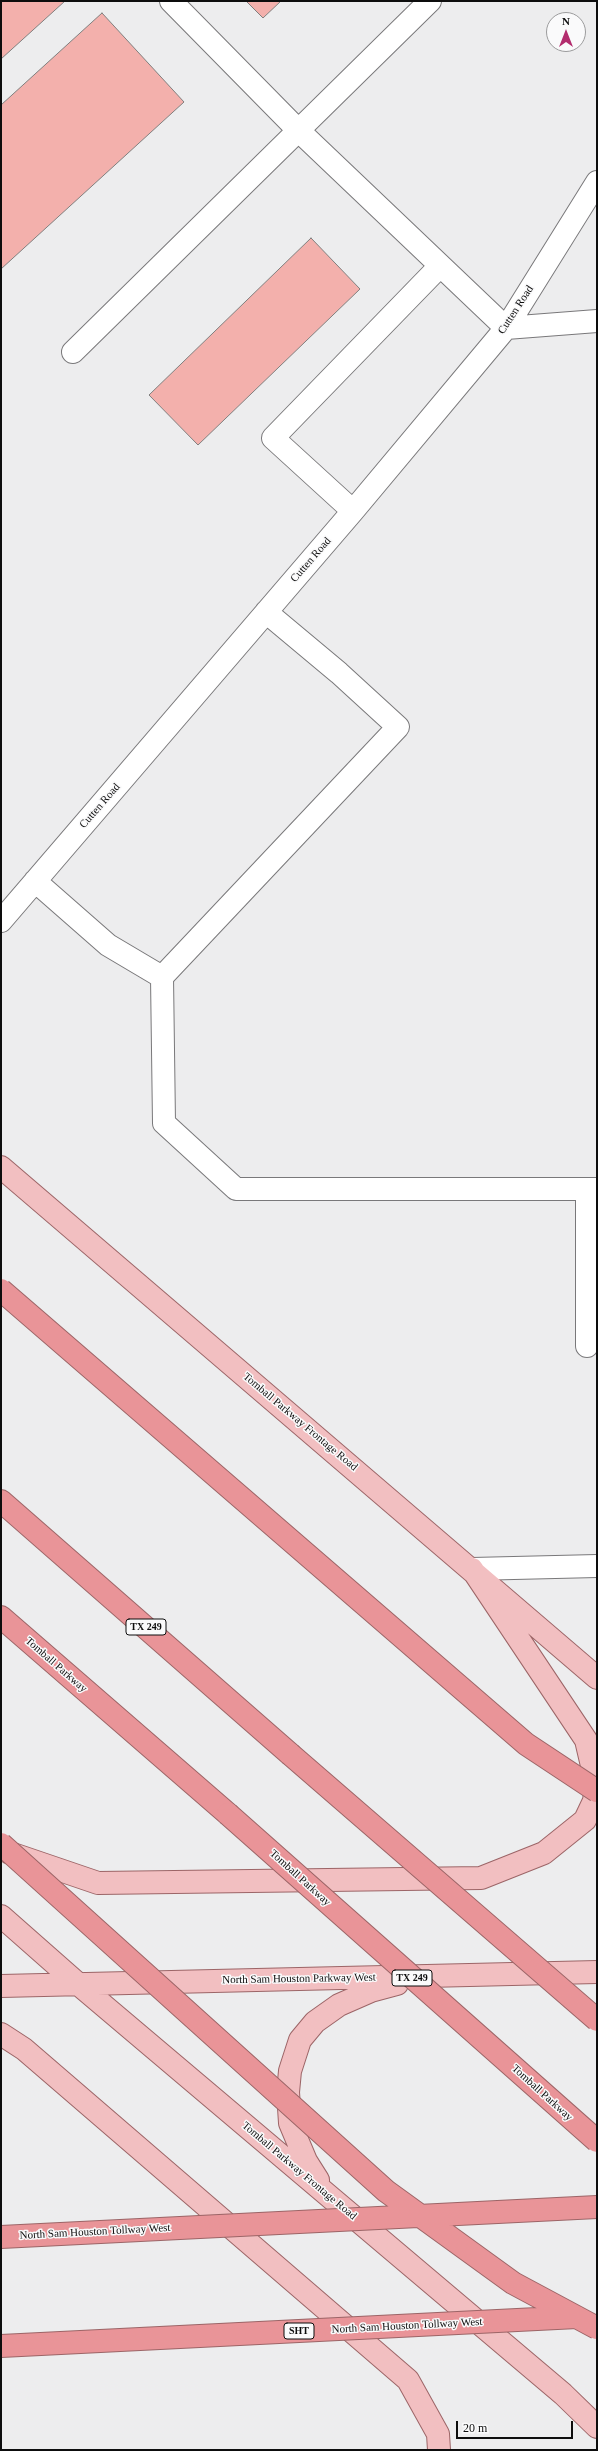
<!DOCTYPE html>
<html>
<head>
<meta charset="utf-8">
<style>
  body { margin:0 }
  #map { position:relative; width:598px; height:2451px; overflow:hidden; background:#ededee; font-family:Georgia,serif }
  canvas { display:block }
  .frame { position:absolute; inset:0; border:2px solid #0d0d0d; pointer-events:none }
  .north { position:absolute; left:546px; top:12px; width:40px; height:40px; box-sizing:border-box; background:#fafafb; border:1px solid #9b9b9c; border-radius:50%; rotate:0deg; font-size:11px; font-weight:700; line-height:16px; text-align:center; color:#0d0d0d }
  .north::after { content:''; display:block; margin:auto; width:14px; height:18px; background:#b32c6e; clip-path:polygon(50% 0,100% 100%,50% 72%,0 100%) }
  .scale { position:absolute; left:456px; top:2421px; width:117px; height:18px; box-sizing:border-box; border:2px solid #0d0d0d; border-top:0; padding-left:5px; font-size:12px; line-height:14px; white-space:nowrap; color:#0d0d0d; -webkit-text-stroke:3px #fafafb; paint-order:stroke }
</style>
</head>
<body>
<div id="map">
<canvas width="598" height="2451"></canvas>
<div class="frame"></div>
<div class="north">N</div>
<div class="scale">20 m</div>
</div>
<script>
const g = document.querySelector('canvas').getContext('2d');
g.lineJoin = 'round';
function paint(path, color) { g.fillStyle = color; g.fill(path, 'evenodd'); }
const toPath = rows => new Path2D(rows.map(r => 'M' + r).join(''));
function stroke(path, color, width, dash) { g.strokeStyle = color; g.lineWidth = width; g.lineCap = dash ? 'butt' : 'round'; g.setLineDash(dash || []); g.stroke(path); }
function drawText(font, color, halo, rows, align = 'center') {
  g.font = font + ' Georgia,serif'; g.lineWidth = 3; g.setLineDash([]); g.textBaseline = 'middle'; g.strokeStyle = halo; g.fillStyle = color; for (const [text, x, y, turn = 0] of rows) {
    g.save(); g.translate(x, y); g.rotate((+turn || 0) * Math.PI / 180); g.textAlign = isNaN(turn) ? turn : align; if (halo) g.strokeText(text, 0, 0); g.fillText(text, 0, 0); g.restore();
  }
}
const building = toPath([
  [1,1,65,1,1,59,1,1],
  [246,1,281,1,263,18,246,1],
  [102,13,184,102,1,269,1,105,102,13],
  [311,238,360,289,198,445,149,395,311,238]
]);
const minor = toPath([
  [171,1,298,130,506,328,597,321],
  [73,352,430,1],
  [353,511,273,438,440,266],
  [266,612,339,673,398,727,162,977,164,1123,236,1189,597,1189],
  [35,881,108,945,162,977],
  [1,921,353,511,506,328,597,182],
  [587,1189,587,1346],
  [472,1569,597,1566]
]);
const major = toPath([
  [1,1167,597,1678],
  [10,1853,98,1883,481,1878,544,1853,585,1820,594,1801,596,1783,586,1740,472,1569],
  [1,1916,77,1983,563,2394,597,2427],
  [1,1986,597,1972],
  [1,2034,24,2049,408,2380,438,2434,439,2450],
  [318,2180,306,2161,290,2123,288,2092,290,2071,300,2040,315,2022,339,2005,371,1991,397,1984]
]);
const highway = toPath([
  [1,1501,290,1754],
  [1,1617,228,1814]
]);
const highwayBridge = toPath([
  [1,1290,526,1744,597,1791],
  [290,1754,597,2020],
  [228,1814,597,2141],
  [1,1844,386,2191,513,2283,597,2328],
  [1,2237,597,2207],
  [1,2346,577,2317]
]);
const shields = [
  [146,1627,40],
  [412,1978,40],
  [299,2331,30]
];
const shieldNames = [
  ["TX 249",146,1627],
  ["TX 249",412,1978],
  ["SHT",299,2331]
];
const streetNames = [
  ["Cutten Road",516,310,-57],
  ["Cutten Road",311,560,-49],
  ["Cutten Road",100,806,-49],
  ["Tomball Parkway Frontage Road",300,1422,40],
  ["Tomball Parkway",56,1665,41],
  ["Tomball Parkway",300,1878,42],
  ["North Sam Houston Parkway West",299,1979,-1],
  ["Tomball Parkway",542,2093,42],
  ["Tomball Parkway Frontage Road",299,2171,40],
  ["North Sam Houston Tollway West",95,2232,-3],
  ["North Sam Houston Tollway West",407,2326,-3]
];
paint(building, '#f3b0ac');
stroke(building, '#807f7e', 1);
stroke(minor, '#79787a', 24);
stroke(major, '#9c6567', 24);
stroke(highway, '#9c6567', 24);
stroke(minor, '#fff', 22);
stroke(major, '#f2bfc1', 22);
stroke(highway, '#e99498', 22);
stroke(highwayBridge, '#9c6567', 24, []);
stroke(highwayBridge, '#e99498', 22);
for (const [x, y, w] of shields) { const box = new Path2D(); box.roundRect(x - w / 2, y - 8, w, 16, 3); g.fillStyle = '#fafafb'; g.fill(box); stroke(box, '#0d0d0d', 1); }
drawText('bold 10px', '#0d0d0d', null, shieldNames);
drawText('11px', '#0d0d0d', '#fafafb', streetNames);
</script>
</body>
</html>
